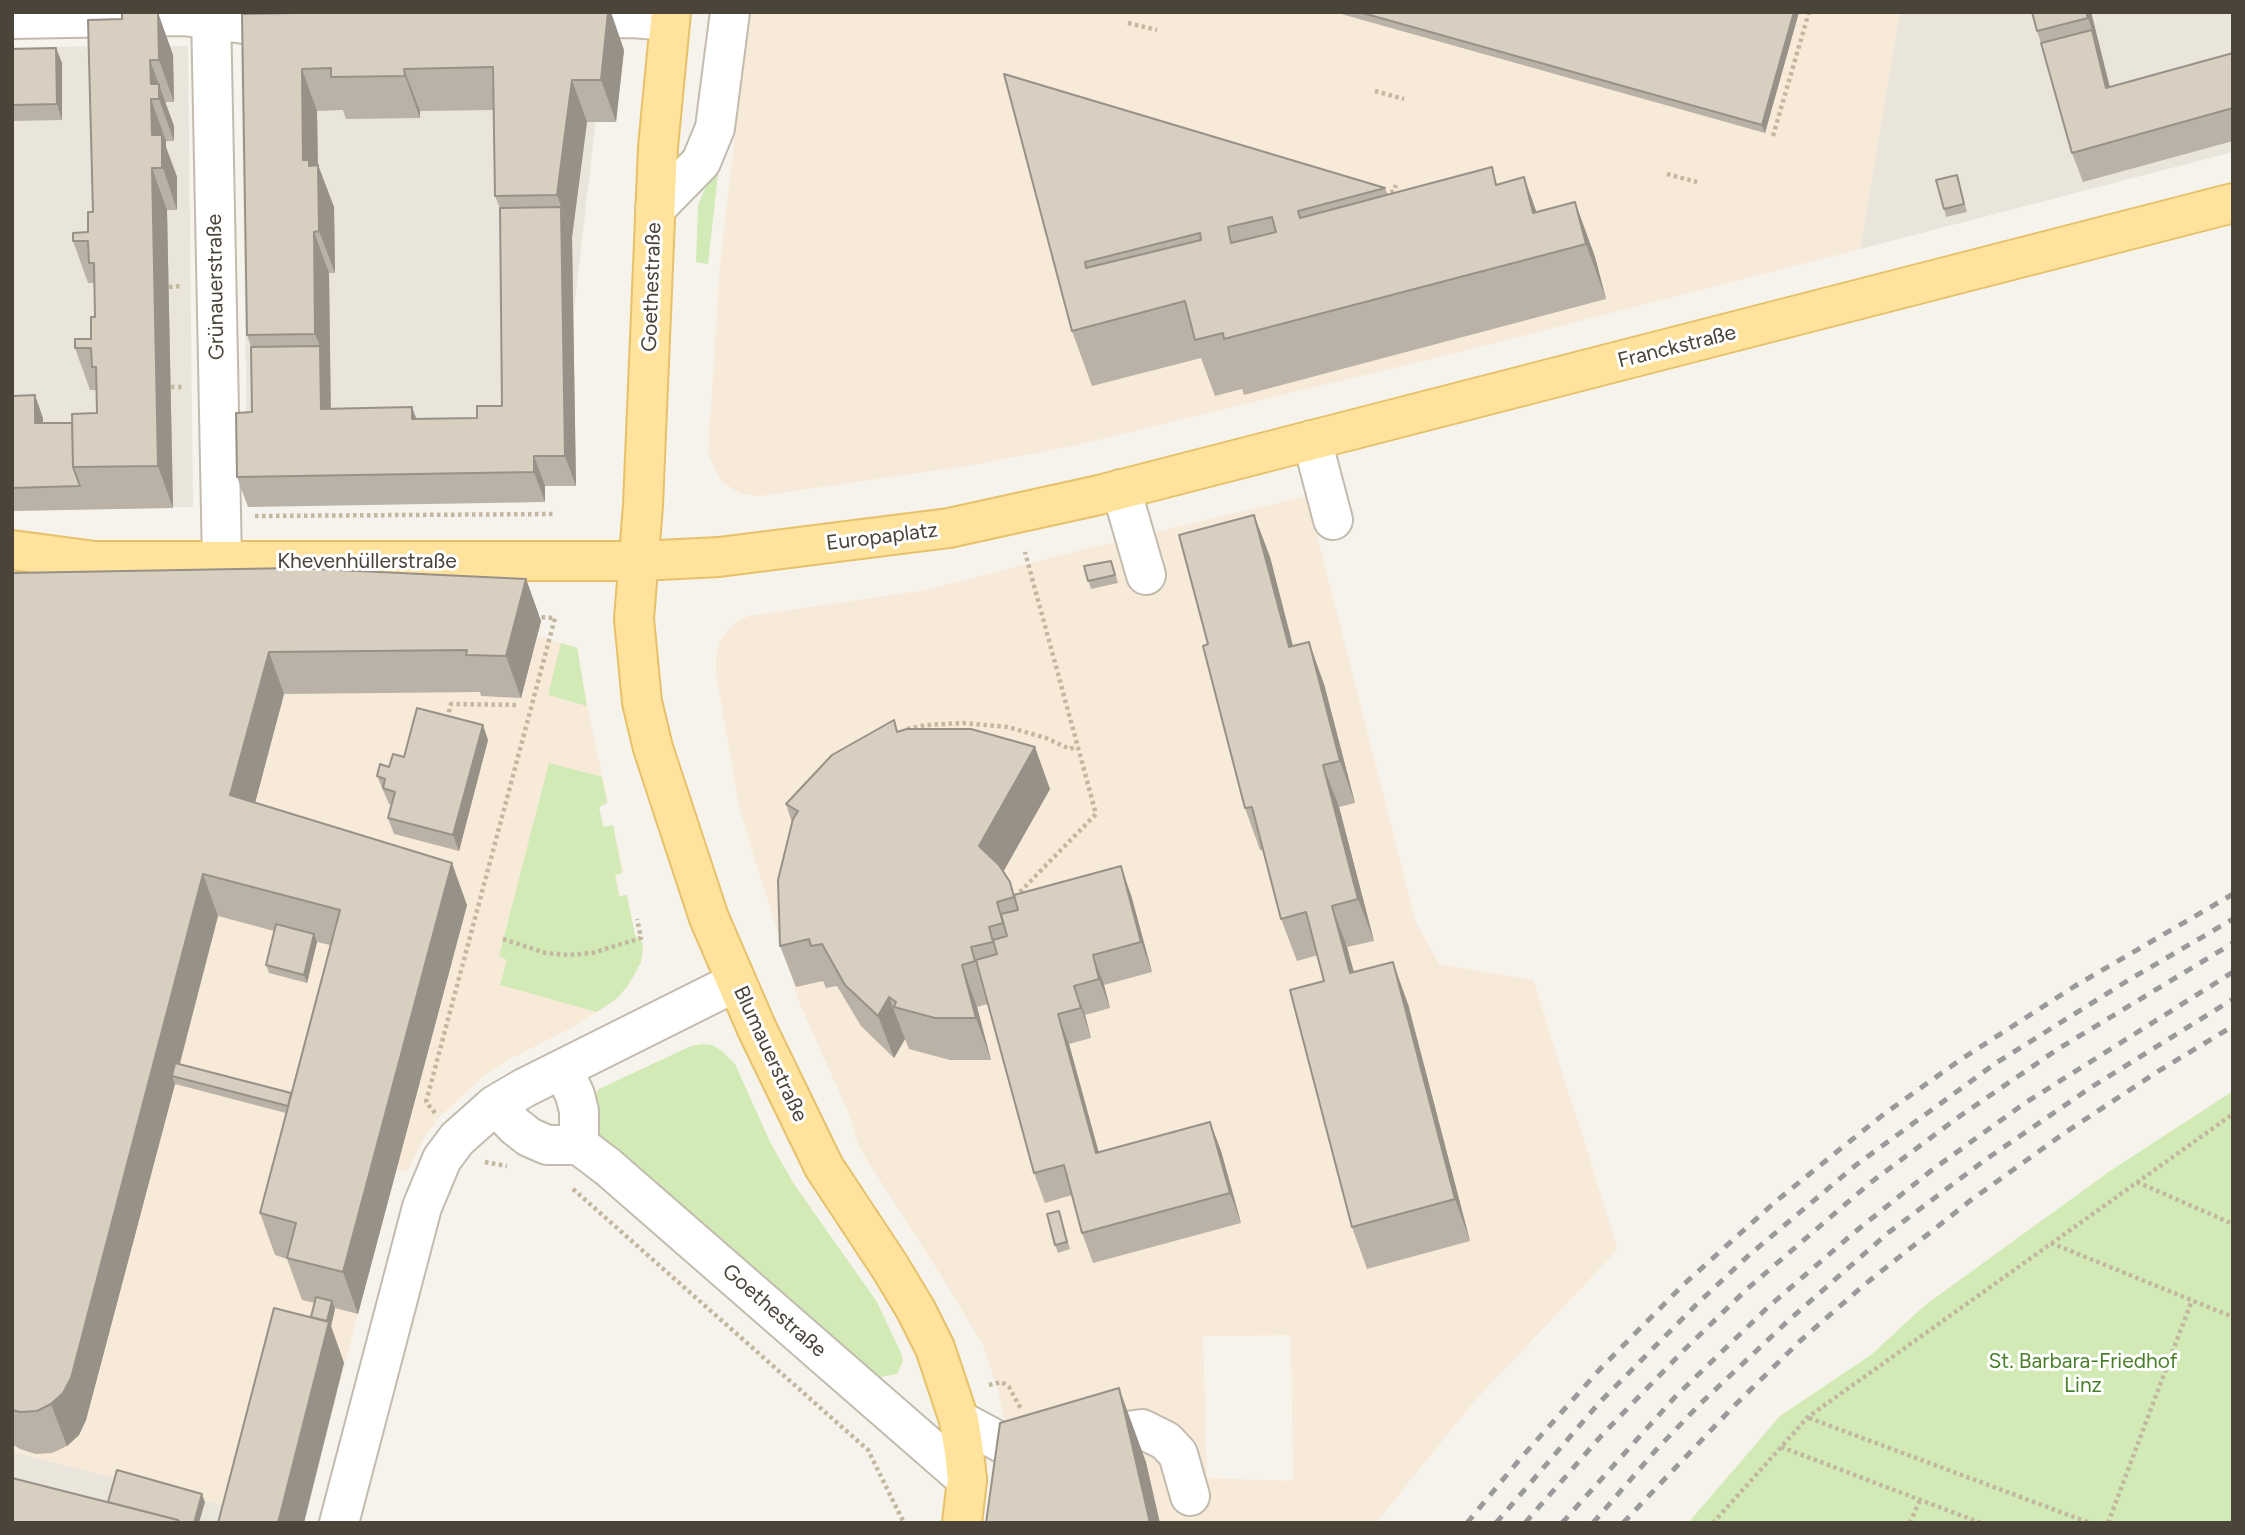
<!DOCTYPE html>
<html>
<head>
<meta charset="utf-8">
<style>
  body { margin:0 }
  #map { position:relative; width:2245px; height:1535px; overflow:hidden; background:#f6f3ec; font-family:Figtree,sans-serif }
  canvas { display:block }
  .frame { position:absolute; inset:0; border:14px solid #4b4439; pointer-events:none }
</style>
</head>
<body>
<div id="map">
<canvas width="2245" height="1535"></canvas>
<div class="frame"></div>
</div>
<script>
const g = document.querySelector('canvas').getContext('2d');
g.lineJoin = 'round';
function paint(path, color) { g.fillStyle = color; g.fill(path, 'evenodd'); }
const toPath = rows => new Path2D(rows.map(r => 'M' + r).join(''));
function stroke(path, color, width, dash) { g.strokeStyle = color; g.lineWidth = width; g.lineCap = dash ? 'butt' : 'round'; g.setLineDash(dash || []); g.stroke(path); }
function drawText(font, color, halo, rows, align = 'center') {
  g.font = font + ' Figtree,sans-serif'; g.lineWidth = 6; g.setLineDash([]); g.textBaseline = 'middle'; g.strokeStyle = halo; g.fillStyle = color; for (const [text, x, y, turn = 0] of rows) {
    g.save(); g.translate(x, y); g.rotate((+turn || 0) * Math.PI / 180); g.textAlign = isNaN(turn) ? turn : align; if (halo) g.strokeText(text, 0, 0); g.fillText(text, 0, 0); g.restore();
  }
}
const residential = toPath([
  [608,12,554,486,544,486,545,502,248,506,241,53,244,45],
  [1900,12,2233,12,2233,152,1860,249],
  [188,46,193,507,12,511,12,47],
  [12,1452,238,1509,243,1487,308,1504,304,1523,12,1523]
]);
const commercial = toPath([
  [749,12,1900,12,1860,249,1459,352,1068,447,966,466,759,496,741,494,721,481,708,454,720,266],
  [1307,496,1416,923,1439,964,1533,980,1618,1249,1471,1405,1376,1523,1013,1523,1007,1433,998,1390,984,1347,942,1277,860,1149,847,1109,799,1002,739,807,716,673,716,655,720,640,737,621,749,616,926,590,1077,551],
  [1291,1335,1293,1481,1207,1478,1203,1336],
  [310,609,542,620,538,636,578,648,582,683,608,803,599,807,604,827,613,825,624,872,616,875,620,896,627,895,635,935,643,944,643,953,635,975,617,999,573,1027,510,1059,485,1075,438,1118,424,1138,407,1172,396,1169,308,1504,244,1487,238,1509,12,1452,12,615]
]);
const green = toPath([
  [721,147,708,264,696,262,698,206],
  [561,643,577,648,587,706,548,695],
  [549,763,602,777,607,803,599,807,603,827,613,825,622,873,615,875,619,896,627,895,635,935,643,944,641,962,627,987,617,998,597,1012,500,985,507,960,499,956],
  [702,1044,712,1045,722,1051,735,1064,771,1144,794,1184,877,1302,901,1353,903,1361,897,1374,881,1377,875,1375,597,1136,595,1095,599,1089,691,1046],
  [2233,1091,2233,1523,1688,1523,1780,1416,1871,1355,1924,1306,2110,1171]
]);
const path = toPath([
  [1128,23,1157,30],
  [1375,91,1404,99],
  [1773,136,1809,12],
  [1667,174,1697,182],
  [1384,195,1394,191,1396,185],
  [169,287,183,286],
  [171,387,185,387],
  [255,516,555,514],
  [447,719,451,704,519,705],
  [907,729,926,725,963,723,1008,727,1046,738,1070,749,1077,746],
  [1015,897,1096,814,1025,552],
  [503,939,546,953,568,955,592,953,641,938,637,919],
  [435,1113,426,1102,555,618,535,617],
  [485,1162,507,1166],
  [2137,1182,2233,1224],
  [573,1189,868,1450,904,1523],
  [2051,1243,2233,1317],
  [989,1385,1002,1382,1009,1387,1021,1409],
  [1809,1418,2090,1523],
  [1781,1447,1981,1523],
  [1713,1523,1808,1417,2233,1114],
  [1910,1523,1920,1500],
  [2108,1523,2192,1300]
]);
const minor = toPath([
  [211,12,222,562],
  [12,19,183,16,244,24,293,23],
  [570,19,632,18,670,21],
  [655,209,701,162,715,128,730,12],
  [1312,440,1333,520],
  [1121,489,1146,575],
  [563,1069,575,1095,579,1111,579,1145],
  [495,1105,515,1126,529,1137,547,1145,579,1145,608,1167,967,1480],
  [959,1420,1002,1443,1036,1443,1142,1429,1166,1441,1178,1454,1190,1496],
  [339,1523,422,1207,442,1159,457,1139,495,1105,524,1088,736,982]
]);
const major = toPath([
  [671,12,658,147,643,505,634,619,642,702,653,748,709,918,757,1029,824,1167,890,1267,916,1310,935,1348,959,1420,964,1452,967,1480,962,1523],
  [12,550,95,561,639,561,719,557,949,528,1099,495,2233,203]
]);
const rail = toPath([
  [1467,1523,1520,1459,1601,1368,1683,1285,1775,1202,1839,1150,1884,1114,1960,1060,2075,986,2233,894],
  [1496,1523,1599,1403,1697,1304,1748,1256,1856,1165,1996,1063,2127,981,2233,919],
  [1525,1523,1602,1435,1684,1350,1747,1289,1870,1183,1960,1116,2058,1049,2233,943],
  [1562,1523,1675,1397,1767,1308,1856,1231,1932,1170,2025,1103,2233,972],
  [1593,1523,1656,1450,1700,1404,1790,1319,1888,1233,1985,1160,2093,1086,2233,999],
  [1623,1523,1733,1407,1800,1341,1864,1285,1971,1200,2063,1134,2157,1072,2233,1026]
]);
const wall = toPath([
  [1334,12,1799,12,1765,133],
  [2091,12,2110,87,2233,53,2233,141,2083,182,2072,153,2041,43,2037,31],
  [158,13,173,55,174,102,165,102,174,126,174,141,166,141,166,147,177,177,177,210,167,210,173,508,12,511,12,396,43,418,43,423,72,423,97,413,96,390,90,390,75,348,91,339,95,317,94,283,88,283,73,241,88,232,93,212,122,19],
  [242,14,624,50,616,122,587,122,572,237,576,486,545,486,545,502,248,507,237,477,252,412,251,347,247,335],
  [343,110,346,119,420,118,420,111,494,110,495,196,500,208,502,406,477,418,416,419,331,408,329,273,335,273,334,207,318,165,317,111],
  [56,48,62,63,62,120,12,121,12,49],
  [1004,74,1385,188,1388,195,1498,184,1524,177,1536,212,1575,202,1595,257,1606,299,1244,395,1242,389,1215,396,1201,358,1092,386,1072,331],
  [1957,175,1967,212,1946,217,1944,209],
  [1254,515,1270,557,1293,646,1324,684,1355,803,1339,807,1374,941,1347,947,1354,972,1408,1004,1470,1241,1367,1269,1352,1227,1324,981,1318,955,1297,961,1281,919,1263,850,1260,850,1245,808,1208,644],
  [1084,566,1114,569,1118,583,1091,589],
  [12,573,526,579,541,621,521,698,481,696,480,692,284,694,255,803,467,905,358,1314,335,1308,331,1326,344,1363,311,1317,315,1303,302,1300,287,1259,275,1255,260,1213,286,1113,175,1084,86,1420,79,1435,67,1446,52,1453,36,1454,20,1449,12,1444],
  [218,916,274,931,266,965,269,973,307,983,317,942,330,945,291,1093,180,1064],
  [899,732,1050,789,1003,872,1014,895,1131,895,1152,972,1104,985,1110,1008,1085,1015,1091,1038,1069,1044,1099,1153,1210,1122,1221,1151,1241,1223,1093,1263,1082,1233,1072,1195,1045,1203,1034,1173,988,1004,977,1007,991,1060,950,1060,909,1049,905,1039,894,1058,861,1026,837,986,826,988,823,981,796,987,780,946,792,823,786,804],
  [488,740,459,851,394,834,388,818,392,805,389,804,377,776,404,757],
  [1059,1211,1070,1249,1058,1253,1055,1245]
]);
const shadedWall = toPath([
  [608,12,611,12,624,50,616,122,601,80],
  [1794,12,1799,12,1765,133,1762,125],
  [2086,12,2091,12,2103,60,2088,18],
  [158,13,173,55,174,102,159,60],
  [2092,30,2103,60,2117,118,2106,88],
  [56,48,62,63,62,120,57,104],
  [150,60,174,126,174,141,159,99,151,84],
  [302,69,317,111,318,184,318,165,334,207,335,273,319,231,303,160],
  [404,69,420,111,420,118,405,76],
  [572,80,587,122,572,237,557,195],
  [151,99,166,141,166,147,177,177,177,210,152,135],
  [152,168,167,210,173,508,158,466],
  [1524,177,1544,233,1533,213],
  [1575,202,1595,257,1606,299,1586,244],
  [561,207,572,237,576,486,565,456],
  [314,232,329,273,331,438,321,409,320,346,315,334],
  [35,395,43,418,43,446,35,423],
  [412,407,423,437,412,419],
  [534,456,545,486,545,502,534,472],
  [1254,515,1270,557,1304,689,1289,647],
  [526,579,541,621,521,698,506,656],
  [1309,642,1324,684,1355,803,1340,761],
  [269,652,284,694,246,837,230,795],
  [483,725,488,740,459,851,453,835],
  [1035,747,1050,789,994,888,979,846],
  [1323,765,1339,807,1374,941,1358,899],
  [452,863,467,905,358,1314,343,1272],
  [1121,866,1131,895,1152,972,1141,942],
  [203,874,218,916,176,1077,172,1076,175,1084,86,1420,79,1435,67,1446,51,1404],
  [1332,906,1347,947,1365,1015,1350,973],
  [314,934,317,942,307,983,304,975],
  [1093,955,1104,985,1110,1008,1099,979],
  [1393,962,1408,1004,1470,1241,1455,1199],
  [962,965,977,1007,991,1060,976,1018],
  [1074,986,1085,1015,1091,1038,1081,1008],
  [889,997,905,1039,894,1058,878,1016],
  [1058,1014,1069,1044,1107,1183,1096,1153],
  [1210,1122,1221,1151,1241,1223,1230,1193],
  [332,1301,335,1309,331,1326,344,1363,304,1523,278,1523],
  [1119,1388,1146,1462,1160,1523,1150,1523],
  [202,1494,205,1502,199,1523,194,1523]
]);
const building = toPath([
  [348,12,608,12,601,80,572,80,557,195,495,196,493,67,404,69,405,76,331,77,331,68,302,69,303,160,309,160,309,166,318,165,319,231,314,232,315,334,247,335,242,14,348,12],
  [1359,12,1794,12,1762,125,1359,12],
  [2032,12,2086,12,2088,18,2037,31,2032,12],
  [122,13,158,13,159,60,150,60,151,84,159,84,159,99,151,99,152,135,162,135,162,168,152,168,158,466,73,467,72,414,97,413,96,367,92,367,91,348,75,348,75,339,91,339,91,317,95,317,94,263,89,263,88,241,73,241,73,233,88,232,88,212,93,212,88,20,122,19,122,13],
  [2092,30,2106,88,2233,53,2233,108,2072,153,2041,43,2092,30],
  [56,48,57,104,12,105,12,49,56,48],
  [1004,74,1385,188,1298,211,1300,218,1492,167,1496,185,1524,177,1533,213,1575,202,1586,244,1224,339,1223,333,1195,340,1185,301,1072,331,1004,74],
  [1272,217,1276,232,1231,243,1228,227,1272,217],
  [1200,233,1201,240,1086,268,1085,262,1200,233],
  [1957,175,1964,204,1944,209,1936,180,1957,175],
  [561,207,565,456,534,456,534,472,237,477,236,413,252,412,251,347,320,346,321,409,412,407,412,419,477,418,477,406,502,406,500,208,561,207],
  [35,395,35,423,72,423,73,467,80,486,12,488,12,396,35,395],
  [1254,515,1289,647,1309,642,1340,761,1323,765,1358,899,1332,906,1350,973,1393,962,1455,1199,1352,1227,1290,990,1324,981,1306,912,1281,919,1252,807,1245,808,1203,646,1208,644,1179,535,1254,515],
  [1111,561,1115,575,1088,581,1084,566,1111,561],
  [295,568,526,579,506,656,466,655,467,650,269,652,230,795,452,863,343,1272,287,1258,296,1223,260,1213,340,910,203,874,71,1378,63,1393,51,1404,37,1411,20,1412,12,1410,12,573,295,568],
  [417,708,483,725,453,835,388,818,395,792,383,788,385,779,377,776,380,764,389,767,393,754,404,757,417,708],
  [894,720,897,732,907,729,971,729,1035,747,979,846,999,865,1010,882,1014,897,997,902,1003,923,989,927,993,942,971,947,975,961,962,965,976,1018,935,1018,894,1007,896,1002,889,997,878,1016,845,985,822,944,811,946,809,939,780,946,778,880,793,819,798,811,786,804,832,755,894,720],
  [1121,866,1141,942,1093,955,1099,979,1074,986,1081,1008,1058,1014,1096,1153,1210,1122,1230,1193,1082,1233,1064,1165,1034,1173,976,960,997,954,993,940,1007,936,1001,914,1018,910,1014,895,1121,866],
  [276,924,314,934,304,975,266,965,276,924],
  [175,1063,291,1093,288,1106,172,1076,175,1063],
  [1059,1211,1067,1242,1055,1245,1047,1214,1059,1211],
  [316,1297,332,1301,327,1321,311,1317,316,1297],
  [274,1308,329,1322,278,1523,218,1523,274,1308],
  [1119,1388,1150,1523,986,1523,1000,1423,1119,1388],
  [117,1470,202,1494,194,1523,180,1523,178,1520,108,1502,117,1470],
  [12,1478,178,1520,177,1523,12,1523,12,1478]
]);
const streetNames = [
  ["Grünauerstraße",216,287,-91],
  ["Goethestraße",652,287,-88],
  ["Franckstraße",1677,347,-14],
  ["Europaplatz",882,537,-7],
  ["Khevenhüllerstraße",367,562],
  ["Blumauerstraße",770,1054,65],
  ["Goethestraße",774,1311,41]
];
const parkNames = [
  ["St. Barbara-Friedhof",2083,1362],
  ["Linz",2083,1386]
];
paint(residential, '#eae5da');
paint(commercial, '#f7ead8');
paint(green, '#d2eab5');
stroke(minor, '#c2bbae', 42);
stroke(major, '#e6c16a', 42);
stroke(path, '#c4b79f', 4.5, [3.5, 3.5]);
stroke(minor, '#fff', 38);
stroke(major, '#ffe39c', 38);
stroke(rail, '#9a9a9a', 5, [9, 9]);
paint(wall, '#bab2a6');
paint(shadedWall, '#979187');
paint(building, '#d8cfc1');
stroke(building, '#979187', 2);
drawText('21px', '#4b4439', '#fff', streetNames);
drawText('21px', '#4a7f2a', '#fff', parkNames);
</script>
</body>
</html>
